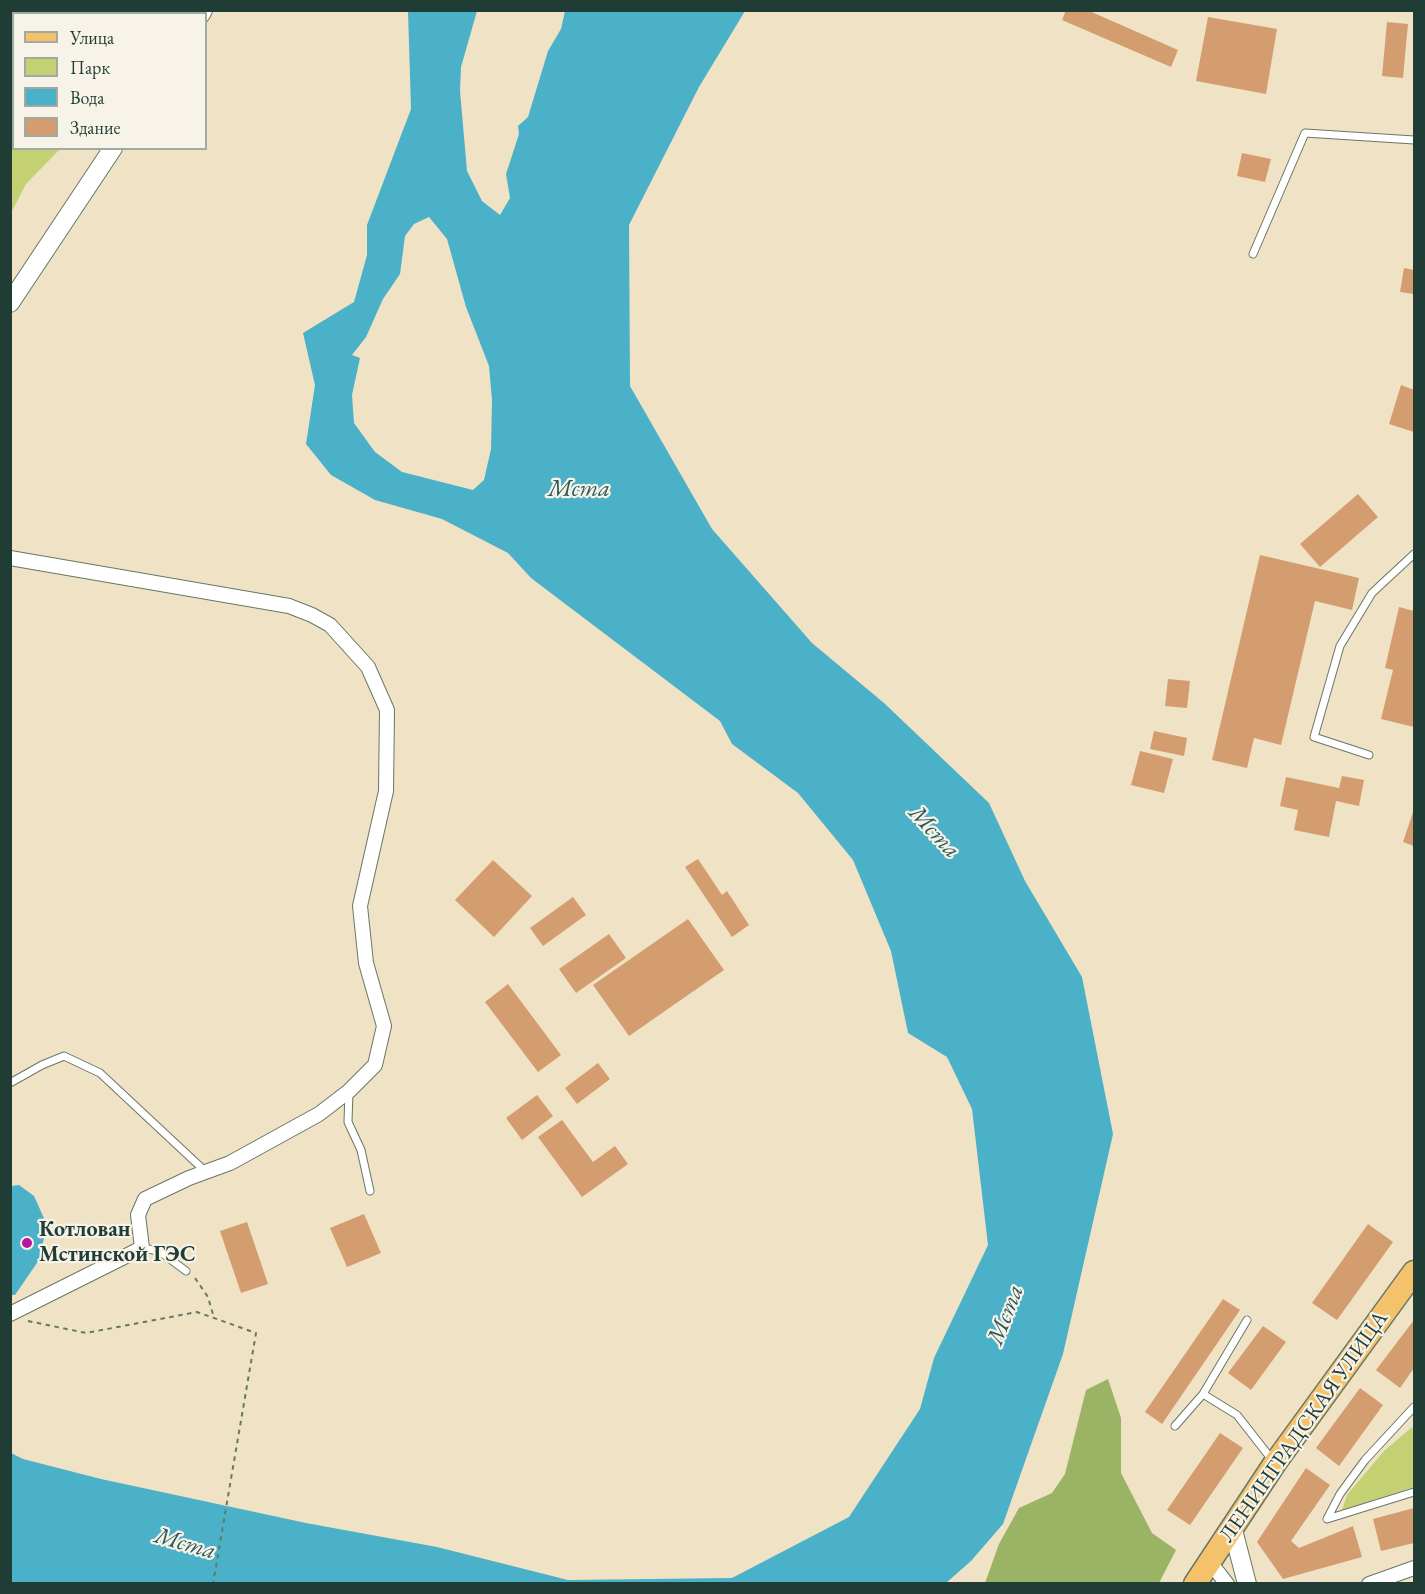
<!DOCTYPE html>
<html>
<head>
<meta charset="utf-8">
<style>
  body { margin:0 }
  #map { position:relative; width:1425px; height:1594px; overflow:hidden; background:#f0e2c4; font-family:"EB Garamond",serif }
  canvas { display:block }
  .frame { position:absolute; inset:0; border:12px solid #1f3d34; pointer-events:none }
  .legend { position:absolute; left:12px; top:12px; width:195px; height:138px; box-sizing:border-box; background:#f7f3e8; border:2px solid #a1aaa0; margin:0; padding:8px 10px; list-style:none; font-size:18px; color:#1f3d34 }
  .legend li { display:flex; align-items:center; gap:12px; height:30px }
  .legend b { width:30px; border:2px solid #a1aaa0 }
</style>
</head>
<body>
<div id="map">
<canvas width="1425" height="1594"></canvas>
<div class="frame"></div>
<ul class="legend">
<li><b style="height:8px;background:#f4c26a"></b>Улица</li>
<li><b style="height:16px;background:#c4d173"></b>Парк</li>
<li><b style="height:16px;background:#4ab1c9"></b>Вода</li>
<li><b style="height:16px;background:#d49d6f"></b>Здание</li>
</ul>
</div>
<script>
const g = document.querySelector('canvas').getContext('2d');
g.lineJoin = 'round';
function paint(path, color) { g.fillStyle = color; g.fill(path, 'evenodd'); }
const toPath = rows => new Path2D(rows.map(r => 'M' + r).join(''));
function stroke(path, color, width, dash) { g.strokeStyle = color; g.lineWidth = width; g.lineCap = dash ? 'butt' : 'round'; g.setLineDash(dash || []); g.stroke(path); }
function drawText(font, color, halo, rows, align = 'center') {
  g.font = font + ' "EB Garamond",serif'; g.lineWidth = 4.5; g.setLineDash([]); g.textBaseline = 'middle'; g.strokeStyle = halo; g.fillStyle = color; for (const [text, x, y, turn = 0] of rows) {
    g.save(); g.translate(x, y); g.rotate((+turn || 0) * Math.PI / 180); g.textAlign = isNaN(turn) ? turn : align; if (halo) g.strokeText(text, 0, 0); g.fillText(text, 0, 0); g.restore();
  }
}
const green = toPath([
  [11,10,158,11,156,14,14,14,14,148,60,149,26,184,11,213],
  [1412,1427,1414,1435,1414,1487,1342,1510,1347,1495,1384,1451]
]);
const forest = toPath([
  [1108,1379,1121,1418,1121,1473,1152,1533,1176,1550,1159,1583,985,1583,999,1544,1019,1508,1052,1493,1065,1474,1086,1390]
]);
const water = toPath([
  [408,11,477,11,461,67,460,91,467,171,482,201,500,215,510,198,506,174,519,134,518,126,528,117,548,51,561,29,565,11,745,11,699,87,629,225,630,386,712,529,812,643,884,703,989,803,1025,881,1082,977,1113,1134,1063,1354,1003,1524,971,1561,946,1583,11,1583,11,1453,23,1459,101,1479,306,1523,437,1547,568,1580,732,1578,849,1517,920,1409,934,1358,988,1245,972,1109,947,1057,908,1033,891,951,853,860,798,793,732,744,720,721,531,578,508,553,442,519,375,500,331,475,306,444,315,385,303,333,354,302,367,255,367,225,411,109],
  [429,217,447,239,466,307,489,366,492,400,491,449,484,480,473,490,402,472,375,452,354,423,352,395,360,358,352,355,366,337,383,299,400,274,405,236,414,224],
  [19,1185,34,1196,47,1225,39,1260,15,1295,11,1295,11,1186]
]);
const building = toPath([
  [1066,10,1087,10,1178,50,1171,67,1062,20],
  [1208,17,1277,29,1266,94,1196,81],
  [1387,22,1408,24,1403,78,1382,76],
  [1242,153,1271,159,1265,182,1237,176],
  [1404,268,1414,270,1414,294,1400,292],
  [1401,385,1414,390,1414,432,1389,424],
  [1358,494,1378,517,1320,567,1300,544],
  [1260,555,1359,578,1352,610,1315,601,1281,745,1254,738,1247,768,1212,760],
  [1399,607,1414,611,1414,727,1381,719,1393,670,1385,668],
  [1168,679,1190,681,1187,708,1165,706],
  [1154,731,1187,738,1184,756,1150,749],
  [1140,751,1173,759,1164,793,1131,785],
  [1342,776,1364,780,1359,806,1336,801,1329,837,1294,830,1298,810,1280,806,1286,777,1339,788],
  [1414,809,1414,846,1403,842],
  [698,859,722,895,727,891,749,925,732,937,685,867],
  [493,860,532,896,494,937,455,900],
  [573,897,586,915,543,946,530,928],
  [688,919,724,970,629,1036,593,985],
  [609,934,626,958,576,993,559,969],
  [508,984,561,1055,538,1072,485,1002],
  [598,1063,610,1079,577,1104,565,1088],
  [537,1095,553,1116,522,1140,506,1118],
  [562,1120,593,1162,615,1146,628,1164,582,1197,538,1137],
  [364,1214,381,1253,347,1267,330,1228],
  [247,1222,268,1284,241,1293,220,1231],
  [1368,1224,1393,1242,1337,1320,1312,1303],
  [1223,1299,1240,1310,1162,1424,1145,1412],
  [1414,1320,1414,1368,1400,1388,1376,1370],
  [1263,1326,1286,1342,1251,1390,1228,1373],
  [1360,1388,1383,1405,1339,1466,1316,1448],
  [1220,1433,1243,1448,1190,1525,1167,1510],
  [1306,1468,1330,1485,1291,1541,1299,1548,1353,1526,1362,1557,1283,1579,1257,1542],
  [1414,1508,1414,1543,1381,1551,1373,1519]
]);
const path = toPath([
  [195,1278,208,1297,214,1318],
  [28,1321,86,1333,197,1312,256,1333,213,1584]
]);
const service = toPath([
  [1253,254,1305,133,1414,140],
  [1369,755,1314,737,1340,646,1372,593,1414,554],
  [10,1083,42,1065,64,1056,100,1073,206,1172],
  [349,1091,348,1122,361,1150,370,1191],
  [142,1248,159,1251,186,1271],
  [1203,1394,1247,1320],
  [1414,1407,1365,1460,1340,1494,1327,1519,1414,1492],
  [1175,1426,1203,1394,1237,1415,1273,1461]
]);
const minor = toPath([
  [10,558,289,606,312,615,330,625,368,667,387,710,386,791,360,906,366,963,384,1026,375,1065,349,1091,319,1114,230,1163,189,1178,145,1199,138,1215,142,1248,10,1314],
  [1209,1561,1227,1584],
  [1369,1584,1414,1568]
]);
const tertiary = toPath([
  [201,14,203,10],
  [10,303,113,148],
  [1232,1526,1247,1584]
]);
const primary = toPath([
  [1195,1584,1275,1463,1414,1272]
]);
const markers = [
  [27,1243,6,"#b5179e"]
];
const poiNames = [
  ["Котлован",39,1230],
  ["Мстинской ГЭС",39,1255]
];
const streetNames = [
  ["ЛЕНИНГРАДСКАЯ УЛИЦА",1304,1427,-55]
];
const waterNames = [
  ["Мста",579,489],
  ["Мста",934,832,47],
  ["Мста",1006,1315,-69],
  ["Мста",185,1544,16]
];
paint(green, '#c4d173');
paint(forest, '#9bb365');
paint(water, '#4ab1c9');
paint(building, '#d49d6f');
stroke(service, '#687766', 9);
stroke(minor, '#687766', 16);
stroke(tertiary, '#687766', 20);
stroke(primary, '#687766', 25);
stroke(path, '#687766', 2, [4.5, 4.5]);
stroke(service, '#fff', 7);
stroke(minor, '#fff', 14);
stroke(tertiary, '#fff', 18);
stroke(primary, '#f4c26a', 22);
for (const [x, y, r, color] of markers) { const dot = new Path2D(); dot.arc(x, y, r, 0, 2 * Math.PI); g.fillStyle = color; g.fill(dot); stroke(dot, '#f7f3e8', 2); }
drawText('bold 22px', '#1f3d34', '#f7f3e8', poiNames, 'left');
drawText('22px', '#1f3d34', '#f7f3e8', streetNames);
drawText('italic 24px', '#2a5a59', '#f7f3e8', waterNames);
</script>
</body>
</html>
